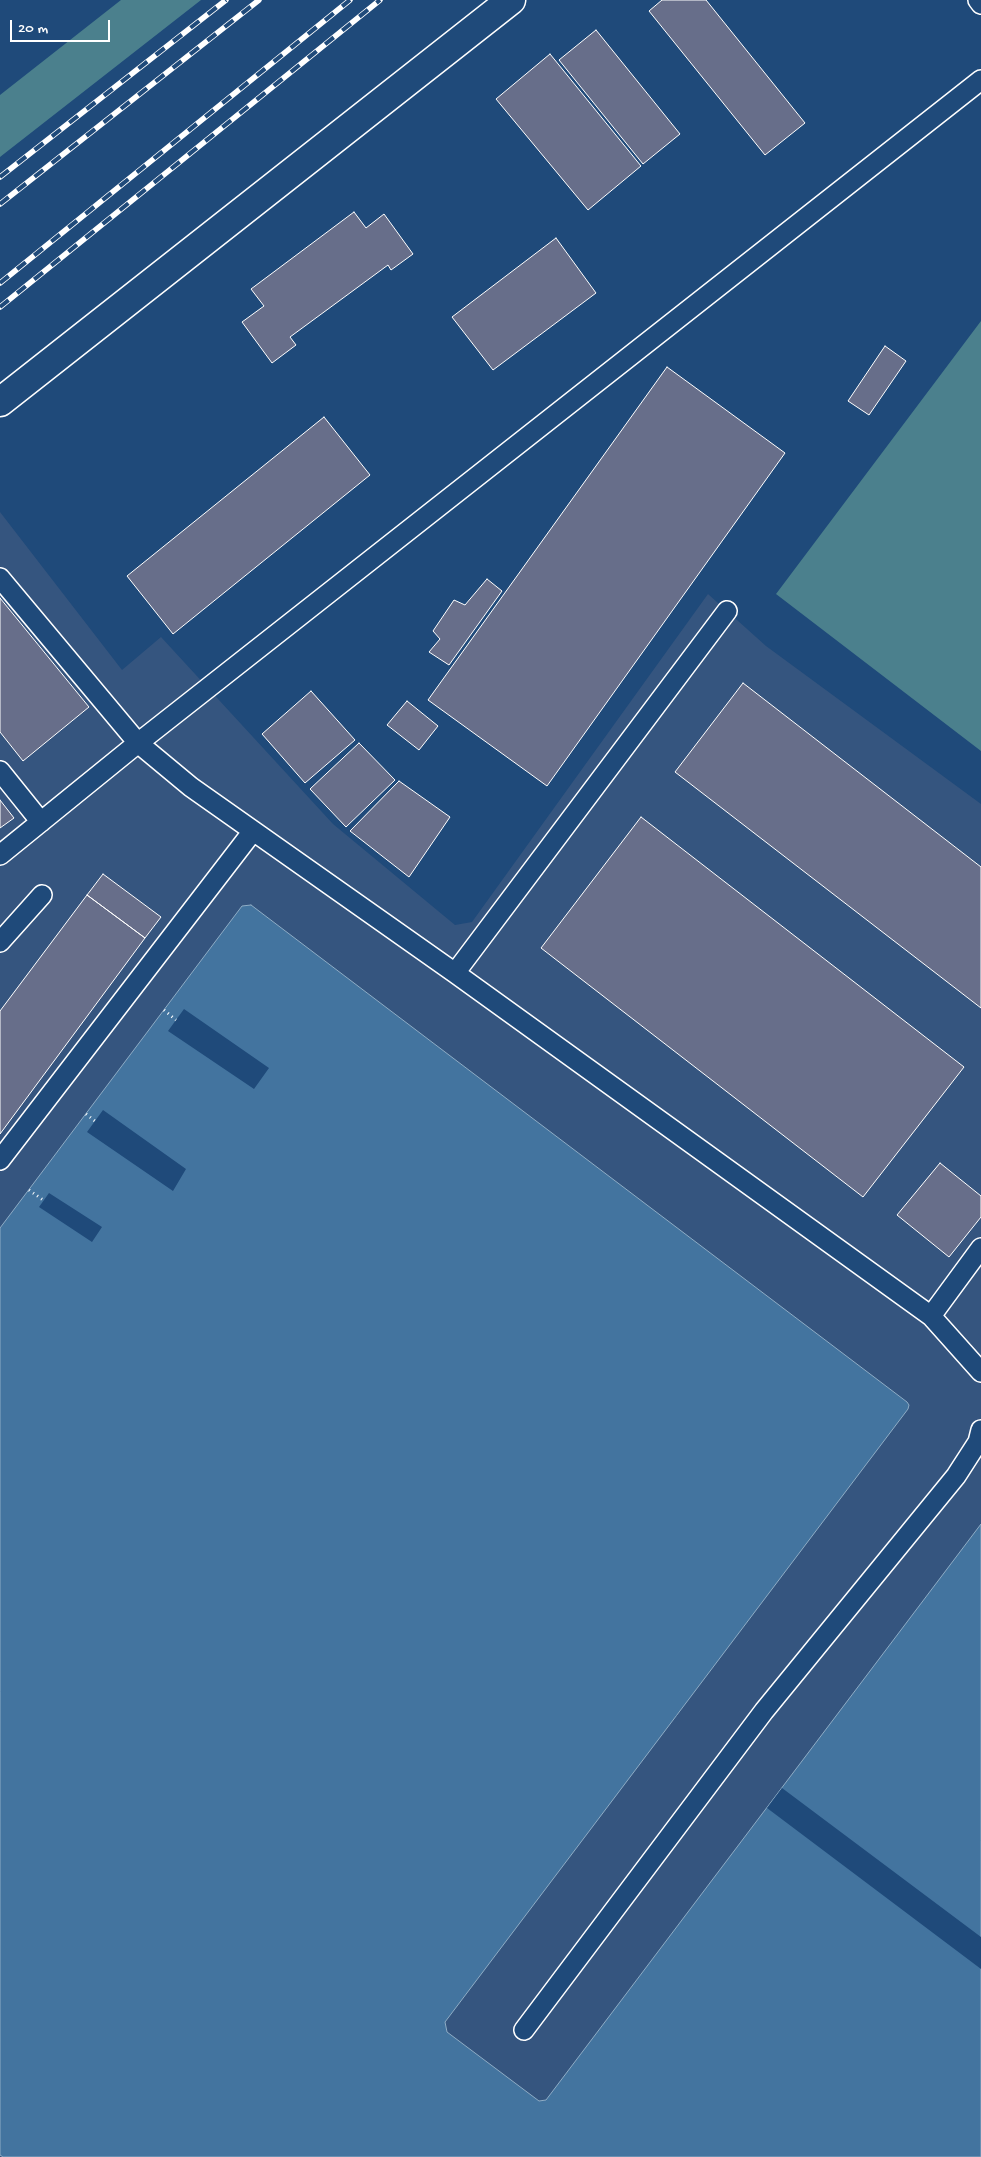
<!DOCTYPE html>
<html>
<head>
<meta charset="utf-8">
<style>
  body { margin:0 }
  #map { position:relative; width:981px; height:2157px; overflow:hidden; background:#1f4a7a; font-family:"Gochi Hand",sans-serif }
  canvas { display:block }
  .scale { position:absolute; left:10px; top:20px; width:100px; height:22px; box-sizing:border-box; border:2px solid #fff; border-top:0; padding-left:6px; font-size:15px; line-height:18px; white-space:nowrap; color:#fff; -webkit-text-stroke:4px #1f4a7a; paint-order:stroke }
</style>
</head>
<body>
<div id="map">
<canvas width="981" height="2157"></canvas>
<div class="scale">20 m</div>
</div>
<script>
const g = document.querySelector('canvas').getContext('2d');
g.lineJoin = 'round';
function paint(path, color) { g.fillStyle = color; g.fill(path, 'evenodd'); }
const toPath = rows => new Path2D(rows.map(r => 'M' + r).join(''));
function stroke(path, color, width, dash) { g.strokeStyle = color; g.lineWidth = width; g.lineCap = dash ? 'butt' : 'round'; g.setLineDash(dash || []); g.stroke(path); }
const built = toPath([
  [0,512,122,670,161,637,333,824,455,925,472,922,708,594,766,646,981,804,981,2157,0,2157]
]);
const green = toPath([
  [121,0,201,0,0,157,0,95],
  [981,321,981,751,776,594]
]);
const water = toPath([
  [251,905,907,1402,909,1405,908,1409,445,2022,447,2032,539,2101,546,2100,981,1524,981,2157,3,2157,0,2155,0,1228,242,906,251,905]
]);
const pier = toPath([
  [184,1009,269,1068,254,1089,168,1031],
  [103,1110,186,1169,173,1191,87,1132],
  [49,1193,102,1227,92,1242,39,1207],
  [782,1788,981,1937,981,1969,767,1808]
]);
const building = toPath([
  [662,0,706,0,805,123,765,155,649,11,662,0],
  [596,30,680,134,643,164,559,60,596,30],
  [550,54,641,166,588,210,496,99,550,54],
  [354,212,366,228,384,214,413,254,391,270,388,265,290,337,296,345,272,363,242,322,264,306,251,289,354,212],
  [556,238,596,293,493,370,452,317,556,238],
  [885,346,906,361,869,415,848,401,885,346],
  [667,367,785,453,547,786,428,700,667,367],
  [324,417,370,475,173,634,127,576,324,417],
  [487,579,502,591,449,665,429,652,440,639,433,631,454,600,465,605,487,579],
  [0,598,89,707,23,761,0,732,0,598],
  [743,683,981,867,981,1008,675,772,743,683],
  [311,691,355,740,305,783,262,734,311,691],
  [407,701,438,726,419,750,387,725,407,701],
  [359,743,395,780,346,827,310,789,359,743],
  [399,781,450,817,409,877,350,831,399,781],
  [0,800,14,818,0,828,0,800],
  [641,817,964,1067,863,1197,541,948,641,817],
  [103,874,161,917,145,938,87,895,103,874],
  [87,895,145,938,0,1134,0,1011,87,895],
  [940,1163,981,1196,981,1217,949,1257,897,1215,940,1163]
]);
const path = toPath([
  [164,1010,176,1020],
  [86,1114,95,1121],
  [29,1190,43,1200]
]);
const lane = toPath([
  [978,0,981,4],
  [0,578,138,743,191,787,455,973,931,1316,981,1372],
  [0,771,41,822],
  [0,855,138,743,981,80],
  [0,942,42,895],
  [455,973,727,611],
  [0,1160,253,831],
  [931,1316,981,1248],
  [524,2030,764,1711,956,1476,978,1442,981,1430]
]);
const secondary = toPath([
  [0,402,511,0]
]);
const rail = toPath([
  [0,177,226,0],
  [0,204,259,0],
  [0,283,350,0],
  [0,307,380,0]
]);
paint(built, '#35557f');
paint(green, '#4b808d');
paint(water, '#43749f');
stroke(water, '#8eacc5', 1);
paint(pier, '#1f4a7a');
paint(building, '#676e8a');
stroke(building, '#fff', 1);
stroke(lane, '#fff', 22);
stroke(secondary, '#fff', 31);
stroke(path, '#fff', 3, [1, 4]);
stroke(lane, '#1f4a7a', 19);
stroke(secondary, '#1f4a7a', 28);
stroke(rail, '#fff', 5.5);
stroke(rail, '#1f4a7a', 4, [11]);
</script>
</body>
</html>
